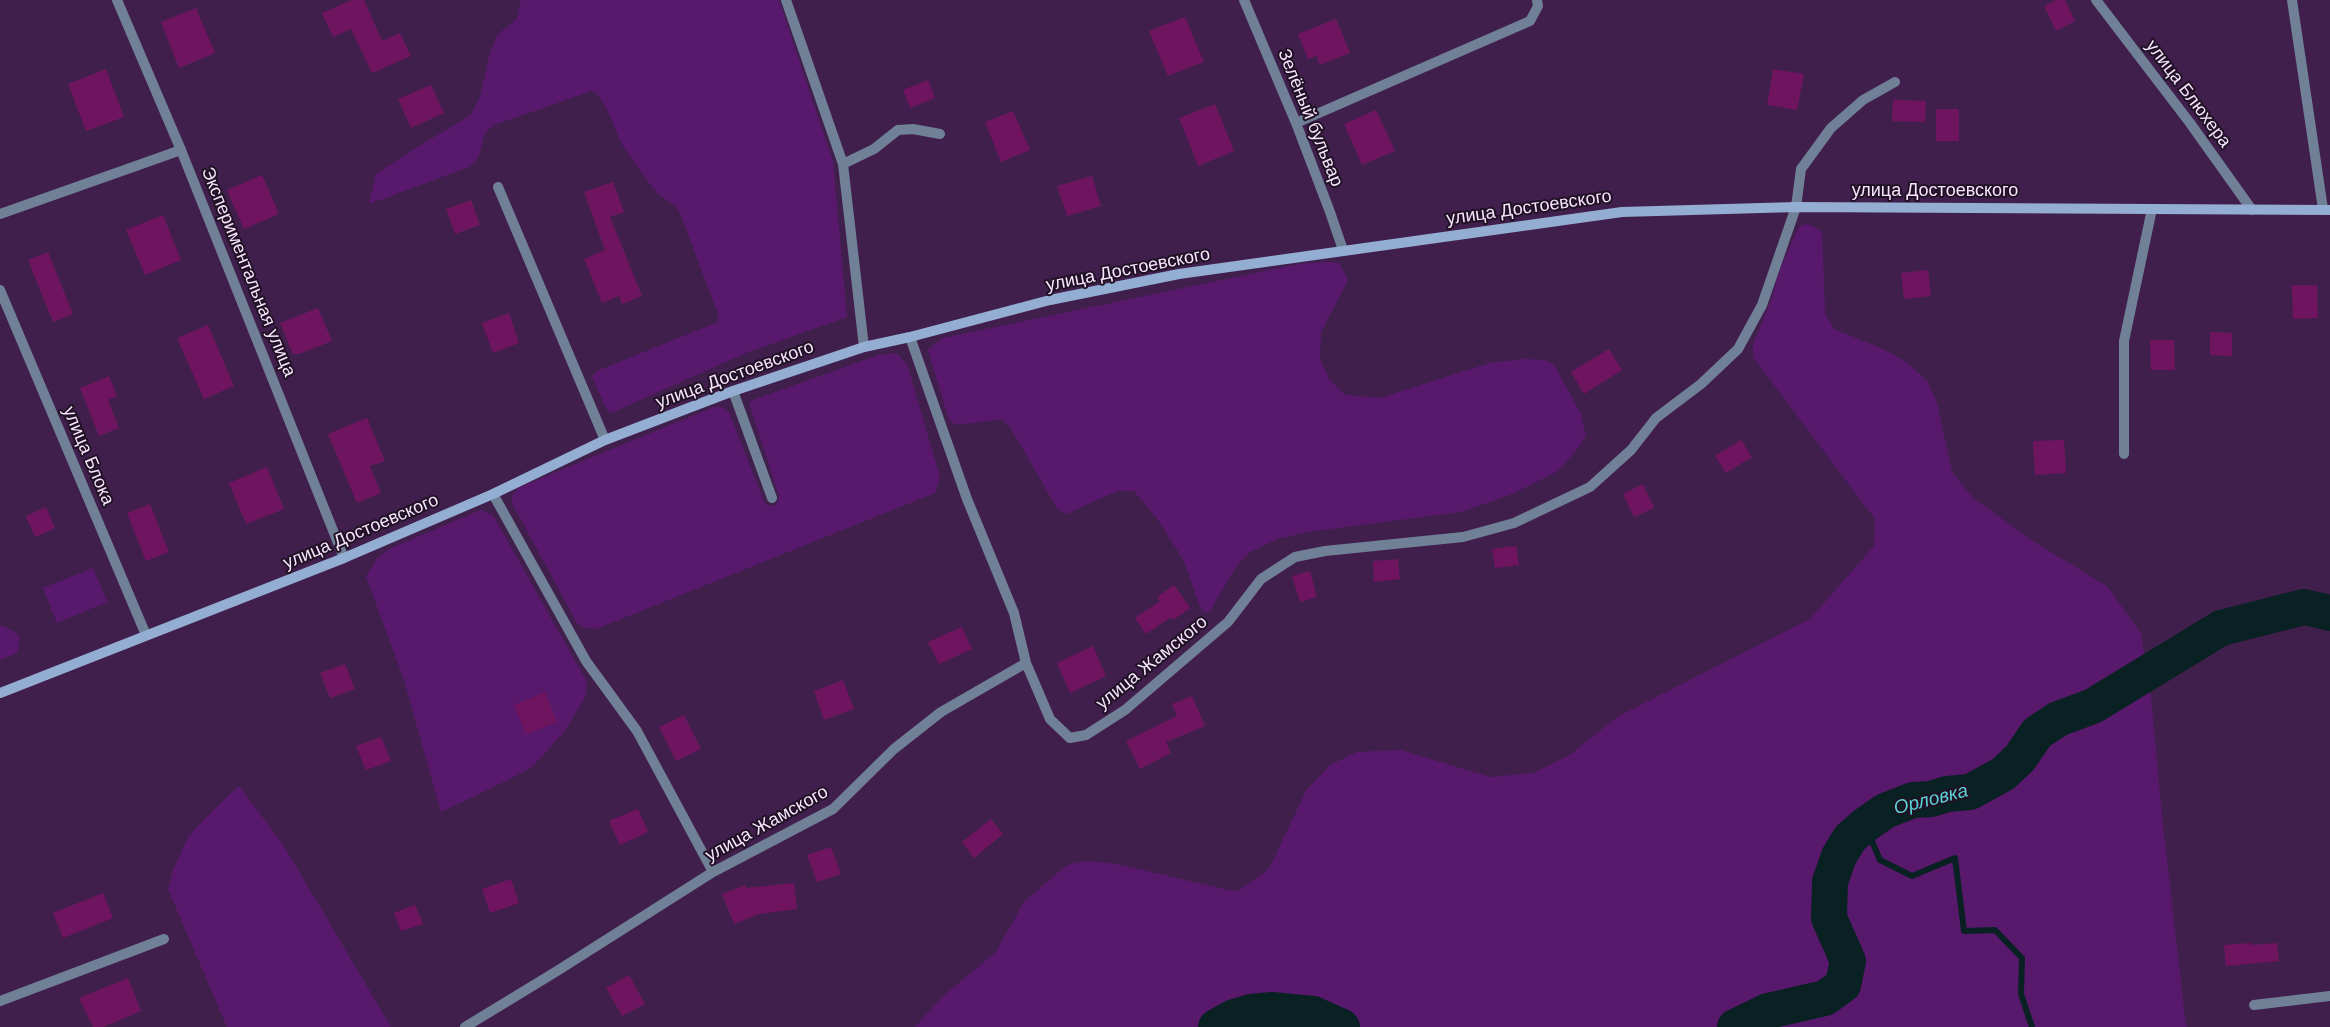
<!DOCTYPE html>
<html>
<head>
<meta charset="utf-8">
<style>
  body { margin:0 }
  canvas { display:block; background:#411f4d }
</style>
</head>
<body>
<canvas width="2330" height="1027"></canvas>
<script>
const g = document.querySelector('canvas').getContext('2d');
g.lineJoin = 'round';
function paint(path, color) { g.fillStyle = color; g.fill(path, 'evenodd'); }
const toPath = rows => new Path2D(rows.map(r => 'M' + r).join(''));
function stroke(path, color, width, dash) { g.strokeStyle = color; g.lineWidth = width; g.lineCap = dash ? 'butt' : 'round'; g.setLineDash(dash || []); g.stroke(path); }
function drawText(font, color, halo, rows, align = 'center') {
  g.font = font + ' Helvetica,sans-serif'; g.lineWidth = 4; g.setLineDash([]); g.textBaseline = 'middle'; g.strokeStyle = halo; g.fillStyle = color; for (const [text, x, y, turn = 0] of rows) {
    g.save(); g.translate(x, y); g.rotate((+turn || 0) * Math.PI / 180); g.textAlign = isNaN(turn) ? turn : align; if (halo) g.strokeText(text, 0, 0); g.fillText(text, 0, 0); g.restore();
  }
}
const green = toPath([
  [521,0,779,0,833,162,847,317,746,353,611,413,607,410,592,377,597,371,718,322,719,317,680,213,677,207,657,193,641,172,621,143,608,111,597,94,592,91,494,125,485,133,478,158,469,167,369,204,376,174,414,149,471,115,480,97,490,53,497,35,517,19],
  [1805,224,1813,226,1822,232,1825,313,1834,329,1885,350,1906,362,1928,382,1937,403,1952,472,1972,497,2031,540,2108,587,2141,634,2151,697,2162,816,2185,1018,2187,1027,915,1027,942,997,996,952,1024,902,1067,865,1086,861,1117,864,1236,892,1269,869,1306,791,1330,765,1357,752,1401,750,1490,777,1533,773,1571,754,1617,717,1810,619,1874,546,1875,519,1753,357,1753,345,1771,301,1780,269,1799,227],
  [1330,262,1339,263,1348,280,1321,332,1320,358,1329,379,1345,395,1380,398,1490,363,1523,359,1545,360,1554,365,1580,412,1586,435,1579,447,1558,471,1512,494,1461,512,1307,532,1277,539,1250,552,1238,564,1211,609,1206,613,1201,609,1183,559,1156,517,1134,491,1117,491,1066,514,1057,508,1010,427,1001,419,957,425,949,420,928,350,943,338,1299,264],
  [896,353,907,364,940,477,935,493,596,629,585,628,577,623,511,501,513,494,520,487,714,407,722,407,729,412,765,504,771,506,777,504,779,496,749,403,753,400,879,355],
  [481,510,493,515,587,682,585,698,563,733,533,766,512,778,441,812,404,680,366,576,376,560,389,549],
  [93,568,107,602,57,623,43,588],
  [0,625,15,632,20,637,17,653,0,660],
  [239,786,282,843,391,1027,227,1027,168,889,173,870,188,837,206,817]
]);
const stream = toPath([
  [1865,825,1880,860,1912,876,1955,858,1964,931,1995,930,2022,958,2021,994,2032,1027]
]);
const river = toPath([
  [1216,1027,1234,1017,1251,1012,1272,1010,1313,1014,1342,1027],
  [1735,1027,1768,1011,1825,998,1843,985,1848,961,1829,918,1830,882,1839,856,1850,838,1865,825,1885,811,1913,800,1931,799,1947,794,1970,792,2003,774,2020,758,2037,733,2058,719,2093,706,2221,628,2304,607,2330,613]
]);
const building = toPath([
  [352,0,364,0,382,41,400,33,411,56,372,73,351,29,333,37,322,13],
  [2056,0,2065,0,2075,21,2056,31,2044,6],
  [196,8,215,53,179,68,161,22],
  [1185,17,1204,62,1168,76,1149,31],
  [1336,19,1350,53,1320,65,1317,56,1308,59,1298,34],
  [106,69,124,117,86,131,68,84],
  [1773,69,1804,74,1797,110,1767,105],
  [928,80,935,98,910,108,903,90],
  [431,85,444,113,411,128,398,99],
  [1893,100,1926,101,1925,122,1892,121],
  [1215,104,1234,151,1198,166,1179,118],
  [1936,109,1959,109,1959,141,1936,141],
  [1376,110,1395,151,1362,165,1344,124],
  [1013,111,1030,150,1001,162,985,122],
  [262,175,279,214,244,229,227,190],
  [1092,176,1101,206,1067,216,1057,186],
  [613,182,624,212,610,217,642,296,622,304,619,296,602,303,584,259,605,250,584,192],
  [471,200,480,225,455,234,446,209],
  [163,215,181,260,145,275,126,230],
  [48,252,73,314,53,322,28,260],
  [1928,270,1931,296,1904,299,1901,273],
  [2292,285,2317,285,2318,318,2293,319],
  [318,308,332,341,299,354,293,354,280,323],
  [509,313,519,343,493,353,482,323],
  [208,325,234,386,204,399,177,338],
  [2210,332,2232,333,2232,356,2210,355],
  [2150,340,2174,340,2175,370,2151,370],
  [1609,349,1622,370,1584,394,1571,372],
  [109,376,117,396,108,400,119,428,99,436,80,388],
  [367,418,385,461,370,466,381,493,357,503,328,434],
  [1741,440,1752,457,1726,473,1715,456],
  [2064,440,2066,473,2035,475,2033,441],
  [267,467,284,509,246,524,229,483],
  [1643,484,1654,508,1634,517,1623,494],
  [150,504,169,552,146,561,127,513],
  [46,507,55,528,35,537,26,516],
  [1516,546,1519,565,1495,568,1492,549],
  [1398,559,1400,579,1374,582,1373,561],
  [1310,571,1317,597,1300,602,1292,576],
  [1174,585,1190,608,1173,620,1171,617,1146,634,1135,618,1160,601,1157,597],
  [962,627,972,649,939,664,928,642],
  [1093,646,1106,676,1070,693,1057,663],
  [345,664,355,689,330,698,320,673],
  [843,680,854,709,824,720,814,691],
  [545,692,557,722,526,734,514,705],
  [1192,696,1205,726,1166,742,1171,753,1140,769,1126,741,1177,716,1172,704],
  [684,715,701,749,676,761,659,727],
  [381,737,391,761,366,770,356,746],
  [638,809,648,832,620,845,609,821],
  [991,819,1003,834,974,858,962,842],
  [831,847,841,874,817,882,807,855],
  [511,879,519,903,490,913,482,889],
  [794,883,797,909,759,914,734,924,722,894,745,885,746,888],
  [103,893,113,918,63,938,53,913],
  [415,905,423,924,401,931,394,913],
  [2251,943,2251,945,2277,943,2279,961,2226,966,2224,945],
  [629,975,645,1004,622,1016,606,988],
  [128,978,141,1011,103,1027,93,1027,79,998]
]);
const service = toPath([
  [786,0,843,164,864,347],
  [1244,0,1296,123,1330,212,1343,250],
  [2096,0,2190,123,2252,210],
  [1296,123,1530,21,1538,6,1537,0],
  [843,164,874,149,898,130,913,129,940,134],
  [498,187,605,440],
  [0,214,181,150],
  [0,290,146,635],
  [910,337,967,499,1014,613,1026,663],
  [733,391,772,498],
  [2124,454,2124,341,2152,209],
  [493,494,586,661,637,731,713,872],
  [465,1027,557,971,713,872,833,809,894,749,941,712,1026,663,1050,719,1070,738,1086,735,1125,710,1228,622,1261,579,1295,557,1325,551,1463,537,1514,523,1590,487,1631,450,1656,418,1701,384,1738,349,1762,305,1796,207,1801,169,1831,128,1863,100,1895,82]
]);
const minor = toPath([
  [117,0,181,150,344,558],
  [2292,0,2323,209],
  [0,1001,164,939],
  [2254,1005,2330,996]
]);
const secondary = toPath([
  [0,693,344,558,493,494,605,440,733,391,864,347,910,337,1050,300,1179,274,1622,212,1796,207,2330,210]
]);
const streetNames = [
  ["улица Блюхера",2188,94,53],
  ["Зелёный бульвар",1310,118,68],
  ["улица Достоевского",1935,191],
  ["улица Достоевского",1529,208,-8],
  ["улица Достоевского",1128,270,-11],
  ["Экспериментальная улица",248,272,68],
  ["улица Достоевского",735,375,-20],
  ["улица Блока",88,456,67],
  ["улица Достоевского",361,532,-23],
  ["улица Жамского",1152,663,-39],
  ["улица Жамского",767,824,-29]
];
const waterNames = [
  ["Орловка",1931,800,-14]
];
paint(green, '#58196c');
stroke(stream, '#092122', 6);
stroke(river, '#092122', 36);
paint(building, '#6f155f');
stroke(service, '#708097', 10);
stroke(minor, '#708097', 10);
stroke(secondary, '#93aed2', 10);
drawText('18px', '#f6e5fd', '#201125', streetNames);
drawText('italic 19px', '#5cd3d5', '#201125', waterNames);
</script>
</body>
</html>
